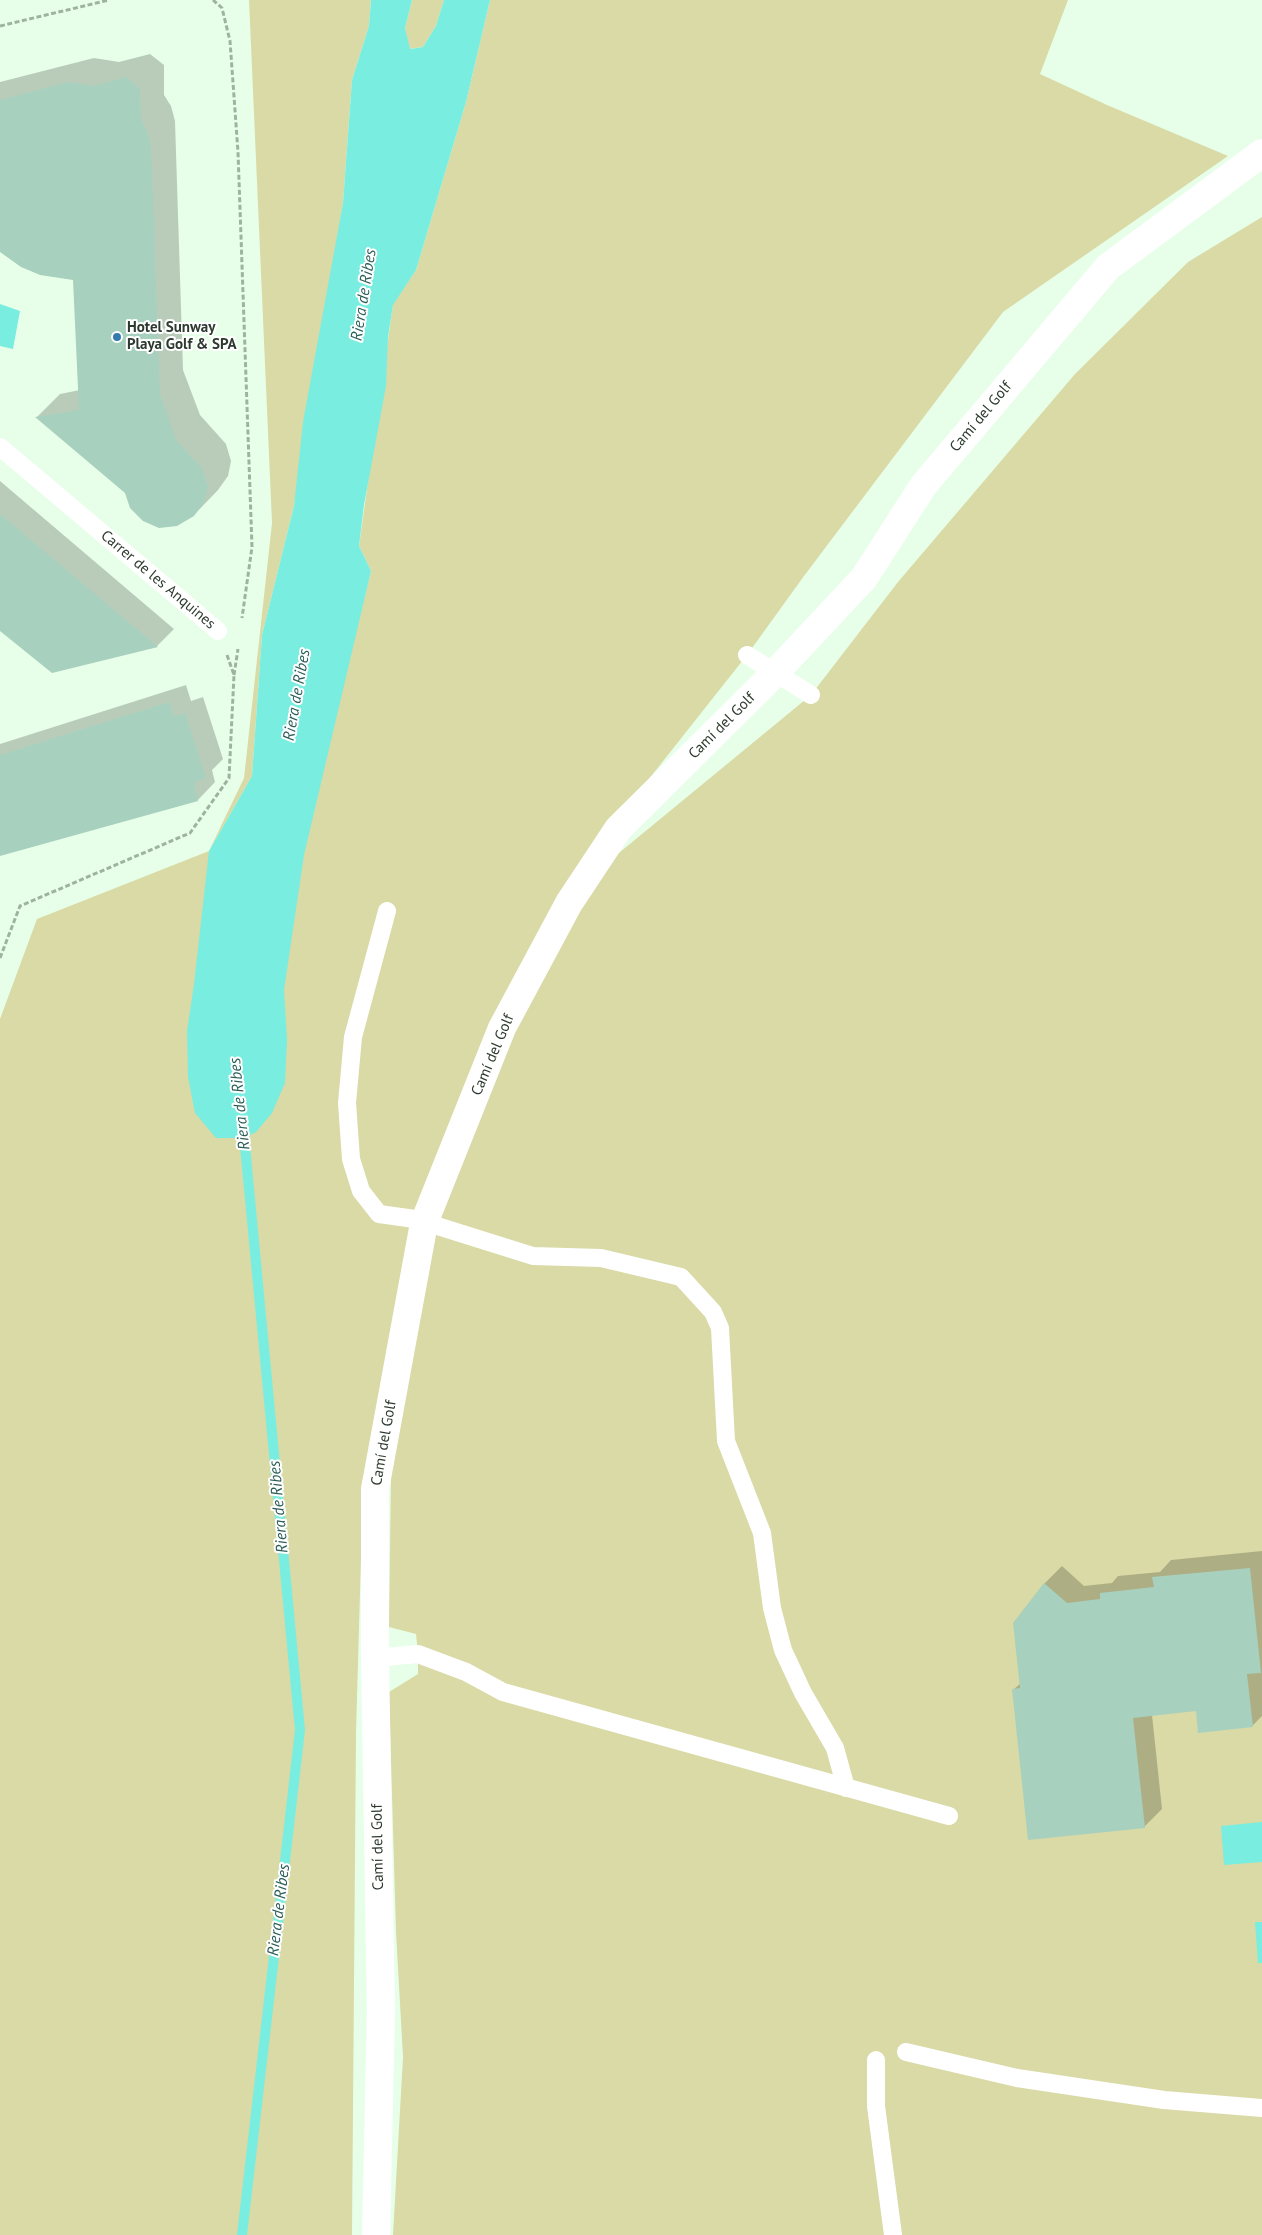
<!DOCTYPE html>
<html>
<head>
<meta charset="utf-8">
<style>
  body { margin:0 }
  canvas { display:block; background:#e7ffe8 }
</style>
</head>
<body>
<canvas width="1262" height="2235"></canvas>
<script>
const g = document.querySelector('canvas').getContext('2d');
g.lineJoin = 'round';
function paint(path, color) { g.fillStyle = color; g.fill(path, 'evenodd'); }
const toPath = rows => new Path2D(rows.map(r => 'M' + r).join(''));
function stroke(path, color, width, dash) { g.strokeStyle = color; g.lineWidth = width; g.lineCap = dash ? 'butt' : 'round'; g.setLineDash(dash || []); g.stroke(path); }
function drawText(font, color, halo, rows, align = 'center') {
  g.font = font + ' "PT Sans",sans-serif'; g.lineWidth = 4; g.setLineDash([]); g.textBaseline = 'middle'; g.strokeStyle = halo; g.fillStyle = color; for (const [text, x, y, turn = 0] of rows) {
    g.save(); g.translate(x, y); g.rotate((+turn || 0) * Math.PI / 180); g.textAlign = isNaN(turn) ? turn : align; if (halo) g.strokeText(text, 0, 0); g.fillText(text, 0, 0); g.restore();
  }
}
const green = toPath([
  [249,0,371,0,369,26,352,80,343,203,294,506,262,635,252,776,209,851,342,687,371,571,359,546,393,304,416,270,466,102,490,0,1068,0,1040,74,1107,105,1228,156,1003,312,804,576,747,655,588,856,450,1125,363,1487,356,1733,352,2235,0,2235,0,1019,37,919,209,851,244,778,272,523],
  [412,0,444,0,436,26,423,47,409,49,405,28],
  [1262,217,1262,2235,393,2235,403,2057,396,1932,389,1692,418,1674,418,1654,416,1634,389,1627,391,1473,437,1226,498,1055,597,871,811,695,898,582,1075,374,1188,262]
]);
const water = toPath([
  [371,0,412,0,405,28,410,49,423,47,436,26,444,0,490,0,466,102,416,270,393,305,388,337,386,386,364,505,359,546,371,571,304,855,284,990,287,1040,285,1083,272,1113,256,1132,244,1138,216,1138,195,1113,188,1077,187,1031,194,984,209,851,252,776,262,635,294,506,303,422,343,203,352,80,369,26],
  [0,304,20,311,13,349,0,346],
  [1262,1822,1262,1862,1224,1865,1221,1826],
  [1255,1922,1262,1922,1262,1963,1258,1963]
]);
const shadow = toPath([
  [150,54,164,65,164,95,171,106,175,121,183,370,200,415,226,444,231,461,228,476,218,490,194,515,126,492,37,417,60,394,80,390,75,279,0,250,0,82,94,58,119,62],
  [0,481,174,629,157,646,52,672,0,629],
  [186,685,191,701,203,697,223,759,212,770,215,782,198,800,0,855,0,744],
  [1262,1551,1262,1716,1252,1726,1197,1710,1152,1715,1162,1809,1144,1827,1013,1690,1021,1683,1044,1584,1062,1566,1084,1586,1112,1583,1118,1576,1160,1572,1171,1560]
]);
const stream = toPath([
  [242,2235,300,1730,243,1125]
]);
const building = toPath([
  [126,77,140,89,141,119,147,131,151,146,160,394,176,440,202,468,208,486,204,502,194,516,177,526,159,528,143,521,130,508,125,493,35,417,79,410,73,280,40,275,21,267,0,252,0,100,69,82,94,86],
  [0,514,158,647,52,673,0,631],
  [169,702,174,717,185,713,206,778,194,782,198,801,0,856,0,755],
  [1250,1568,1261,1673,1247,1674,1253,1727,1198,1733,1196,1711,1133,1718,1145,1828,1028,1840,1012,1689,1020,1688,1013,1623,1044,1583,1067,1603,1100,1599,1100,1593,1154,1587,1152,1577]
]);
const path = toPath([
  [213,0,222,8,230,41,238,152,252,547,242,618],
  [0,26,109,0],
  [234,675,238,649],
  [0,958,20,906,190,833,229,778,234,675,227,655]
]);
const lane = toPath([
  [0,447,218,631],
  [747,655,811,695],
  [387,911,353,1037,347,1103,351,1159,361,1191,379,1214,415,1219,533,1256,601,1258,681,1277,713,1312,720,1328,726,1441,762,1533,772,1608,783,1650,803,1693,835,1748,846,1788],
  [375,1658,418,1654,466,1672,503,1692,949,1816],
  [906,2052,1017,2078,1164,2100,1262,2108],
  [876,2060,876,2106,893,2235]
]);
const street = toPath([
  [376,2235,381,2010,375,1658,375,1489,424,1223,502,1028,569,903,618,829,776,672,864,578,923,486,1108,267,1262,153]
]);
const markers = [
  [117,337,5,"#337baf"]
];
const poiNames = [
  ["Hotel Sunway",127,328],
  ["Playa Golf & SPA",127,345]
];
const streetNames = [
  ["Camí del Golf",981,417,-50],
  ["Carrer de les Anquines",158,580,40],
  ["Camí del Golf",722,726,-45],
  ["Camí del Golf",493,1055,-67],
  ["Camí del Golf",384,1443,-80],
  ["Camí del Golf",378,1847,-91]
];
const waterNames = [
  ["Riera de Ribes",364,295,-81],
  ["Riera de Ribes",297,695,-80],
  ["Riera de Ribes",240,1104,-96],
  ["Riera de Ribes",279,1507,-95],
  ["Riera de Ribes",279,1910,-83]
];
paint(green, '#d9daa6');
paint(water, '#79eddf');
paint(shadow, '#0003');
stroke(stream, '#79eddf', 10);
paint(building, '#a8d0be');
stroke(path, '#9fb2a0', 3, [5, 2.5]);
stroke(lane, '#fff', 18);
stroke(street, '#fff', 28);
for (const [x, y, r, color] of markers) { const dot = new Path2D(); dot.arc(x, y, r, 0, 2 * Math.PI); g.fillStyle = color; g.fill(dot); stroke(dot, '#fff', 2); }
drawText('bold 15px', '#2e3a2f', '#fff', poiNames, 'left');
drawText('15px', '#2e3a2f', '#fff', streetNames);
drawText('italic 16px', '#2c5e58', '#fff', waterNames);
</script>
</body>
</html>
